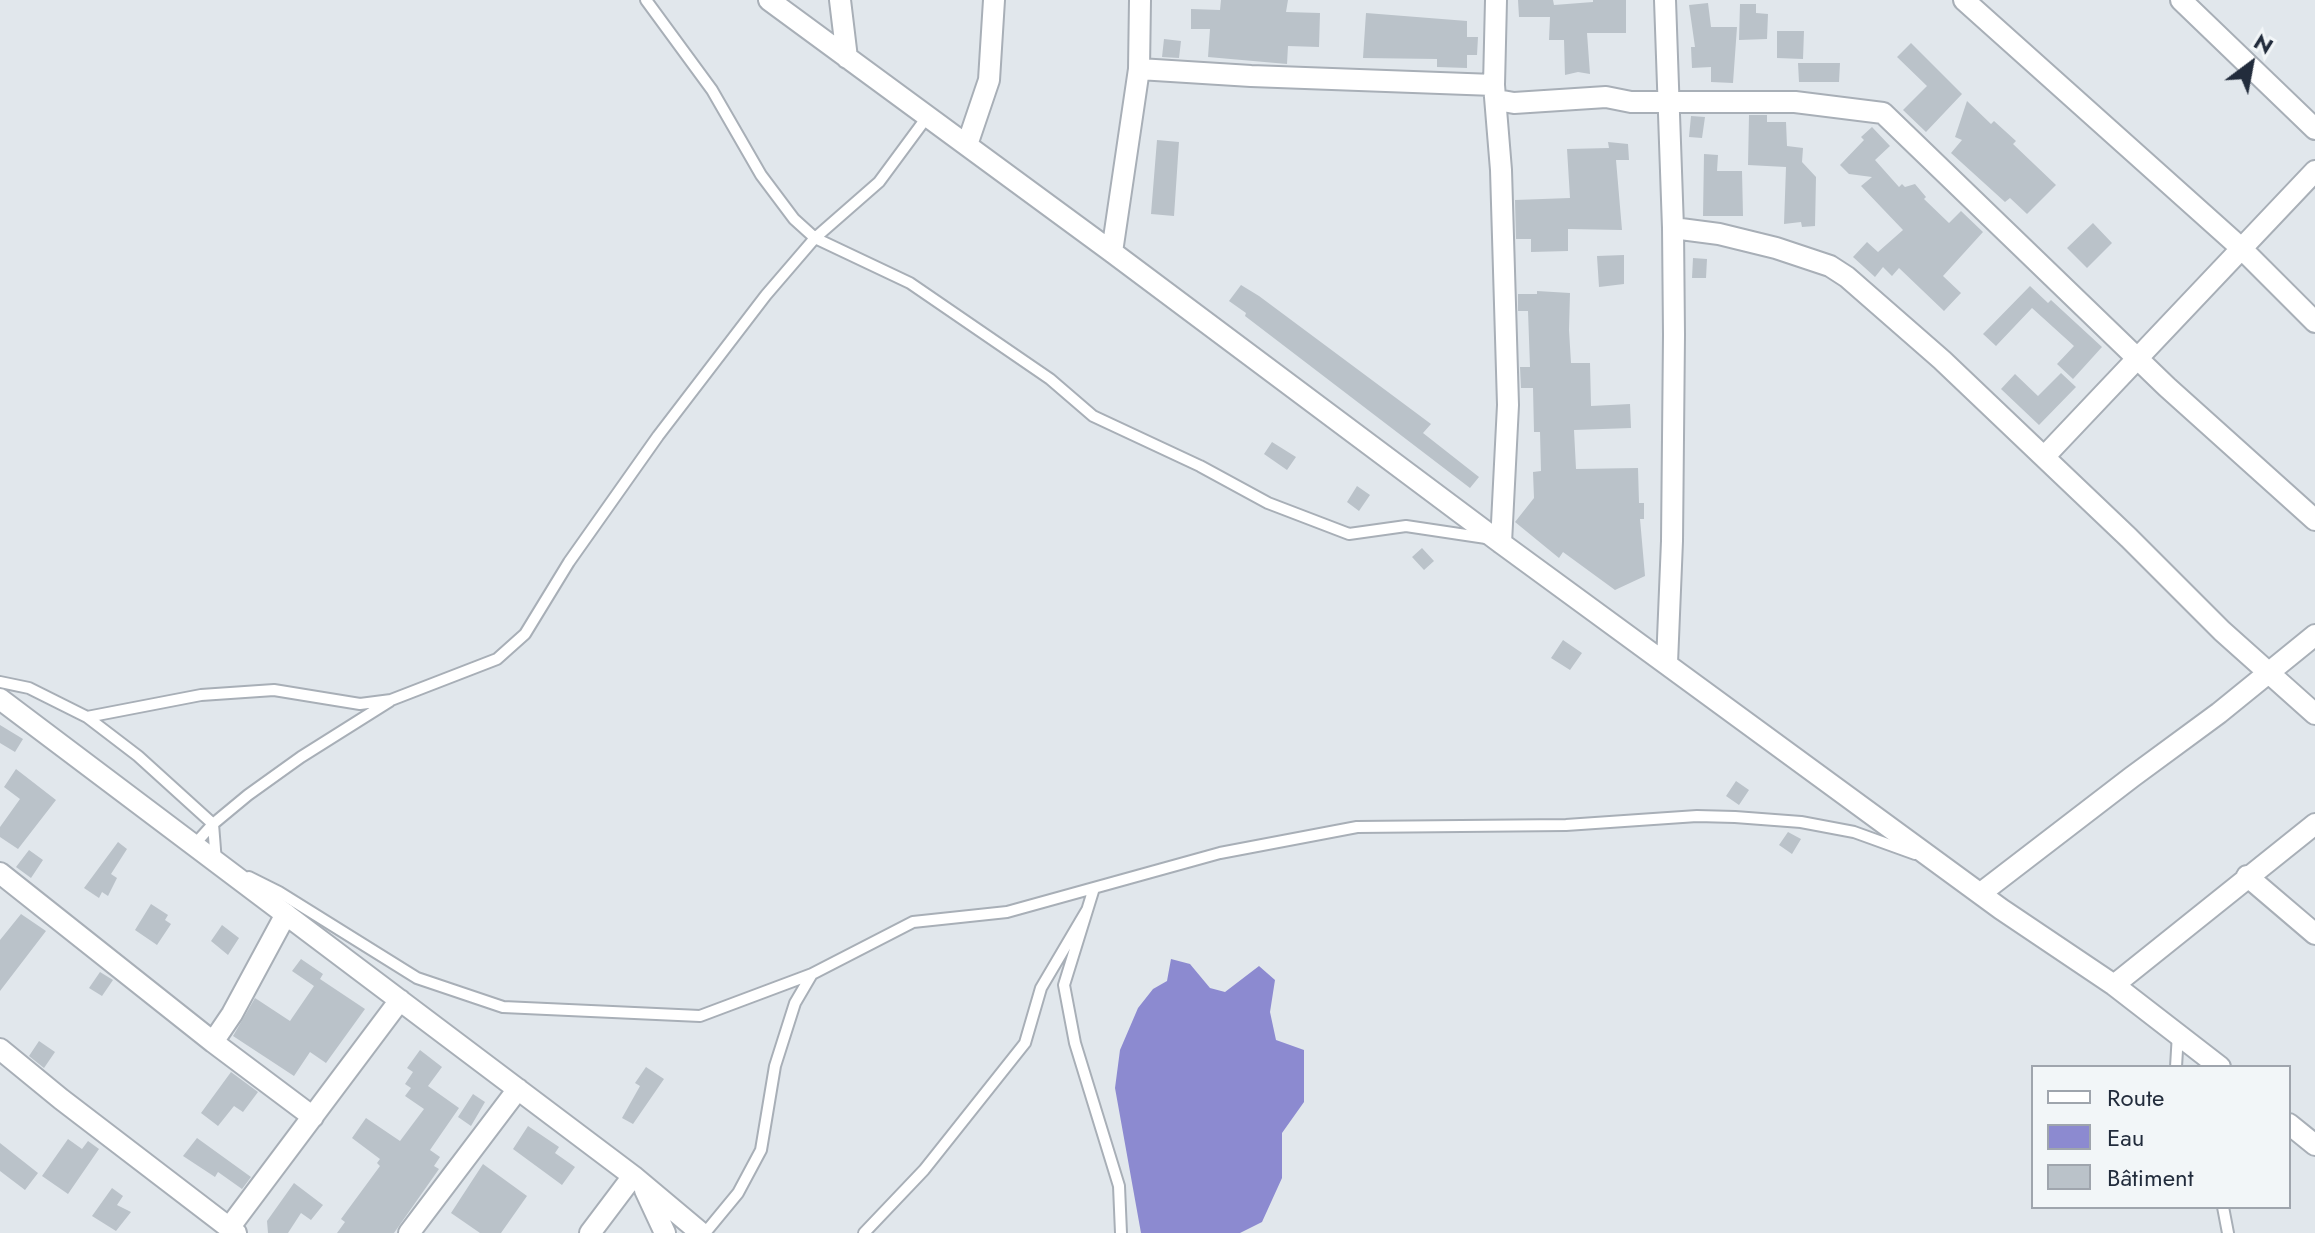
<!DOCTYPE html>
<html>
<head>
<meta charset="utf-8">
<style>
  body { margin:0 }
  #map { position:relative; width:2315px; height:1233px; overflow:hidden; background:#e1e7ec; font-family:Jost,sans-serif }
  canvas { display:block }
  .legend { position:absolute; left:2031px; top:1065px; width:260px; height:144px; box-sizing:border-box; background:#f2f6f8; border:2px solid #9fa5ad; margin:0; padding:10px 14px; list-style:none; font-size:24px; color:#222c3c }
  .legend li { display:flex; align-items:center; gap:16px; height:40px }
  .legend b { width:40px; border:2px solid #9fa5ad }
  .north { position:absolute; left:2211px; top:24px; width:80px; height:80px; -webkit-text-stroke:6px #f2f6f8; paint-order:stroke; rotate:32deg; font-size:22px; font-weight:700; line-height:32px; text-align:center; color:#222c3c }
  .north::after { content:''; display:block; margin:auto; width:28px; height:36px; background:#222c3c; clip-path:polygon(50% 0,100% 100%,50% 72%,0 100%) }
</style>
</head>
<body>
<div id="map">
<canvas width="2315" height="1233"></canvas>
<ul class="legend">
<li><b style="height:10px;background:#fff"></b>Route</li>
<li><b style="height:22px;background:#8c8ad0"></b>Eau</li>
<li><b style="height:22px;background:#bac2c9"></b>Bâtiment</li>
</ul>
<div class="north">N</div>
</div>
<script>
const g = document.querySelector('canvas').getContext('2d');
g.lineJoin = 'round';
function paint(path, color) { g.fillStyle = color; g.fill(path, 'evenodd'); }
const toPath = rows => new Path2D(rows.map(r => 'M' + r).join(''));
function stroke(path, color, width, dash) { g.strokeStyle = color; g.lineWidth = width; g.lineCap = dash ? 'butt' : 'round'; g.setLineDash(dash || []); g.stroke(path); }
const water = toPath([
  [1171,959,1190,964,1210,988,1225,992,1259,966,1275,980,1270,1012,1276,1040,1304,1050,1304,1102,1282,1133,1282,1178,1262,1222,1240,1233,1141,1233,1115,1088,1120,1050,1138,1008,1153,989,1167,981]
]);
const building = toPath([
  [1221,0,1288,0,1286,12,1320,13,1319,47,1288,46,1287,64,1208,57,1210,29,1191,29,1191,9,1220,10],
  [1518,0,1553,0,1554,5,1593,2,1593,0,1626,0,1626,33,1587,33,1590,74,1578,72,1565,75,1564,40,1549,40,1550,17,1519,17],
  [1708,3,1711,27,1737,27,1733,83,1711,82,1711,67,1692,68,1691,47,1695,47,1689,5],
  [1740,4,1756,4,1756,13,1768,14,1767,39,1739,40],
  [1366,13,1467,21,1467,37,1478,37,1477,55,1467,55,1467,68,1437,67,1437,59,1363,58],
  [1777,31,1804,31,1803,59,1777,58],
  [1164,39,1181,41,1179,58,1162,57],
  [1911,43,1962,94,1926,132,1903,110,1927,86,1897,57],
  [1798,63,1840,63,1839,82,1799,82],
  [1967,101,1991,124,1994,121,2016,141,2013,144,2056,185,2027,214,2010,198,2005,202,1951,153,1962,140,1955,137],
  [1749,115,1767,115,1767,122,1786,122,1787,146,1803,148,1802,162,1816,177,1815,226,1802,227,1801,222,1784,224,1786,167,1748,165],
  [1691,116,1705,117,1702,138,1689,137],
  [1872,127,1890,146,1875,160,1899,187,1902,184,1905,187,1915,184,1926,197,1924,199,1949,223,1961,211,1983,232,1943,276,1961,293,1944,311,1899,268,1892,276,1883,267,1875,277,1853,257,1867,242,1878,252,1903,230,1861,186,1872,177,1849,174,1840,165,1864,140,1861,137],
  [1157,140,1179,142,1174,216,1151,214],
  [1608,142,1628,144,1629,160,1616,160,1622,230,1568,229,1568,251,1531,252,1531,239,1516,239,1515,200,1570,198,1567,149,1609,148],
  [1704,154,1718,155,1717,171,1742,171,1743,216,1703,216],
  [2093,223,2112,243,2087,268,2067,248],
  [1624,255,1624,284,1599,287,1597,256],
  [1693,258,1707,259,1706,278,1692,278],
  [1241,285,1259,296,1431,424,1423,433,1479,477,1470,488,1245,316,1246,313,1229,301],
  [2030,286,2048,303,2051,300,2102,347,2073,379,2057,364,2074,346,2032,308,1996,346,1983,334],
  [1537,291,1570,293,1569,330,1571,363,1590,363,1591,406,1630,404,1631,428,1574,430,1576,469,1638,468,1639,503,1644,503,1644,519,1640,519,1645,576,1615,590,1563,552,1559,558,1515,522,1534,498,1533,472,1541,471,1540,432,1534,432,1533,388,1521,388,1520,367,1530,367,1528,311,1518,311,1518,294,1537,294],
  [2061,373,2076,387,2039,425,2001,389,2015,374,2038,396],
  [1272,442,1296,457,1287,470,1264,454],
  [1357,486,1370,495,1359,511,1347,502],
  [1422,548,1434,561,1424,570,1412,557],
  [1563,640,1582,653,1570,670,1551,658],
  [0,725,23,739,15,752,0,743],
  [16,769,56,800,18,849,0,837,0,827,20,799,4,787],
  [1736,781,1749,790,1739,805,1726,796],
  [1788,832,1801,839,1792,854,1779,845],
  [118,842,127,849,111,874,117,878,108,896,102,892,99,898,84,888],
  [29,850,43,860,31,878,16,867],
  [151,904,168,915,165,920,171,924,157,945,135,930],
  [21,914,46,931,0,991,0,940],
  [222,925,239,938,228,955,211,941],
  [301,959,323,974,320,979,365,1009,326,1063,310,1052,294,1076,233,1036,255,998,290,1021,314,986,292,971],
  [100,972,113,980,102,996,89,988],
  [39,1041,55,1052,44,1068,29,1056],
  [420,1050,442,1067,428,1086,459,1108,430,1150,440,1157,434,1166,439,1169,394,1233,337,1233,345,1222,341,1219,380,1166,377,1163,380,1159,352,1138,366,1118,400,1141,424,1109,405,1096,411,1088,405,1084,413,1072,407,1068],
  [646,1067,664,1079,633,1124,622,1118,640,1086,635,1083],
  [231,1072,258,1092,243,1112,234,1106,218,1126,201,1113],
  [473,1094,485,1102,471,1126,458,1117],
  [528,1126,559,1147,555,1153,575,1167,562,1185,513,1149],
  [197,1138,251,1177,242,1189,218,1172,215,1177,183,1156],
  [68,1139,82,1149,88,1141,99,1149,68,1194,42,1176],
  [0,1143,38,1173,25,1190,0,1171],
  [483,1164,527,1196,501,1233,480,1233,451,1213],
  [294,1183,323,1205,311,1220,301,1213,288,1233,268,1233,267,1221],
  [112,1188,123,1196,117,1205,131,1212,116,1231,92,1216]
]);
const lane = toPath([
  [646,0,712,90,761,175,794,219,815,238,910,283,1050,379,1093,416,1200,466,1268,503,1349,534,1406,526,1486,538],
  [0,682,29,688,87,717,138,756,213,824,216,862],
  [87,717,201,695,274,690,360,704,391,700,497,659,525,634,569,562,658,436,766,295,815,238,879,182,927,117],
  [194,845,213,824,248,795,301,757,390,701],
  [249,877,279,892,417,978,503,1007,700,1016,812,974,913,922,1007,912,1220,853,1357,827,1566,825,1697,816,1735,817,1801,822,1854,832,1915,854],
  [1094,888,1064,985,1075,1043,1119,1186,1121,1233],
  [2176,1067,2178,1033],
  [2223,1207,2228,1233],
  [705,1233,738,1193,761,1150,775,1066,795,1003,812,974],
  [864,1233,924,1170,1025,1043,1041,988,1087,910]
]);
const street = toPath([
  [769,0,1112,252,1501,543,2001,909,2114,985,2220,1067],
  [840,0,847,58],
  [1496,0,1494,85,1501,170,1508,405,1501,543],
  [1665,0,1673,228,1674,335,1672,541,1667,663],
  [1964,0,2241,248,2315,322],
  [2181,0,2315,129],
  [1139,69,1251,76,1494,85],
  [1497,100,1514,103,1606,97,1631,102,1795,102,1883,113,2167,387,2315,520],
  [967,145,989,80,994,0],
  [1673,228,1719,234,1776,248,1830,266,1847,277,1942,360,2129,538,2222,631,2315,714],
  [1112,252,1139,69,1140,0],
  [2044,457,2315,171],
  [0,699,633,1176,701,1233],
  [0,873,213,1042,313,1117],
  [2247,876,2315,934],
  [1981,893,2132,777,2219,713,2315,635],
  [2114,985,2315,824],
  [213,1042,232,1014,286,914],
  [0,1049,61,1099,236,1233],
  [2289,1124,2315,1145],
  [645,1190,665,1233],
  [229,1228,400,1000],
  [409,1233,518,1089],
  [590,1233,633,1176]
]);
paint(water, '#8c8ad0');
paint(building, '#bac2c9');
stroke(lane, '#a8afb7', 14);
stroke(street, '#a8afb7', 24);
stroke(lane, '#fff', 10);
stroke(street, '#fff', 20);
</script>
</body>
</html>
